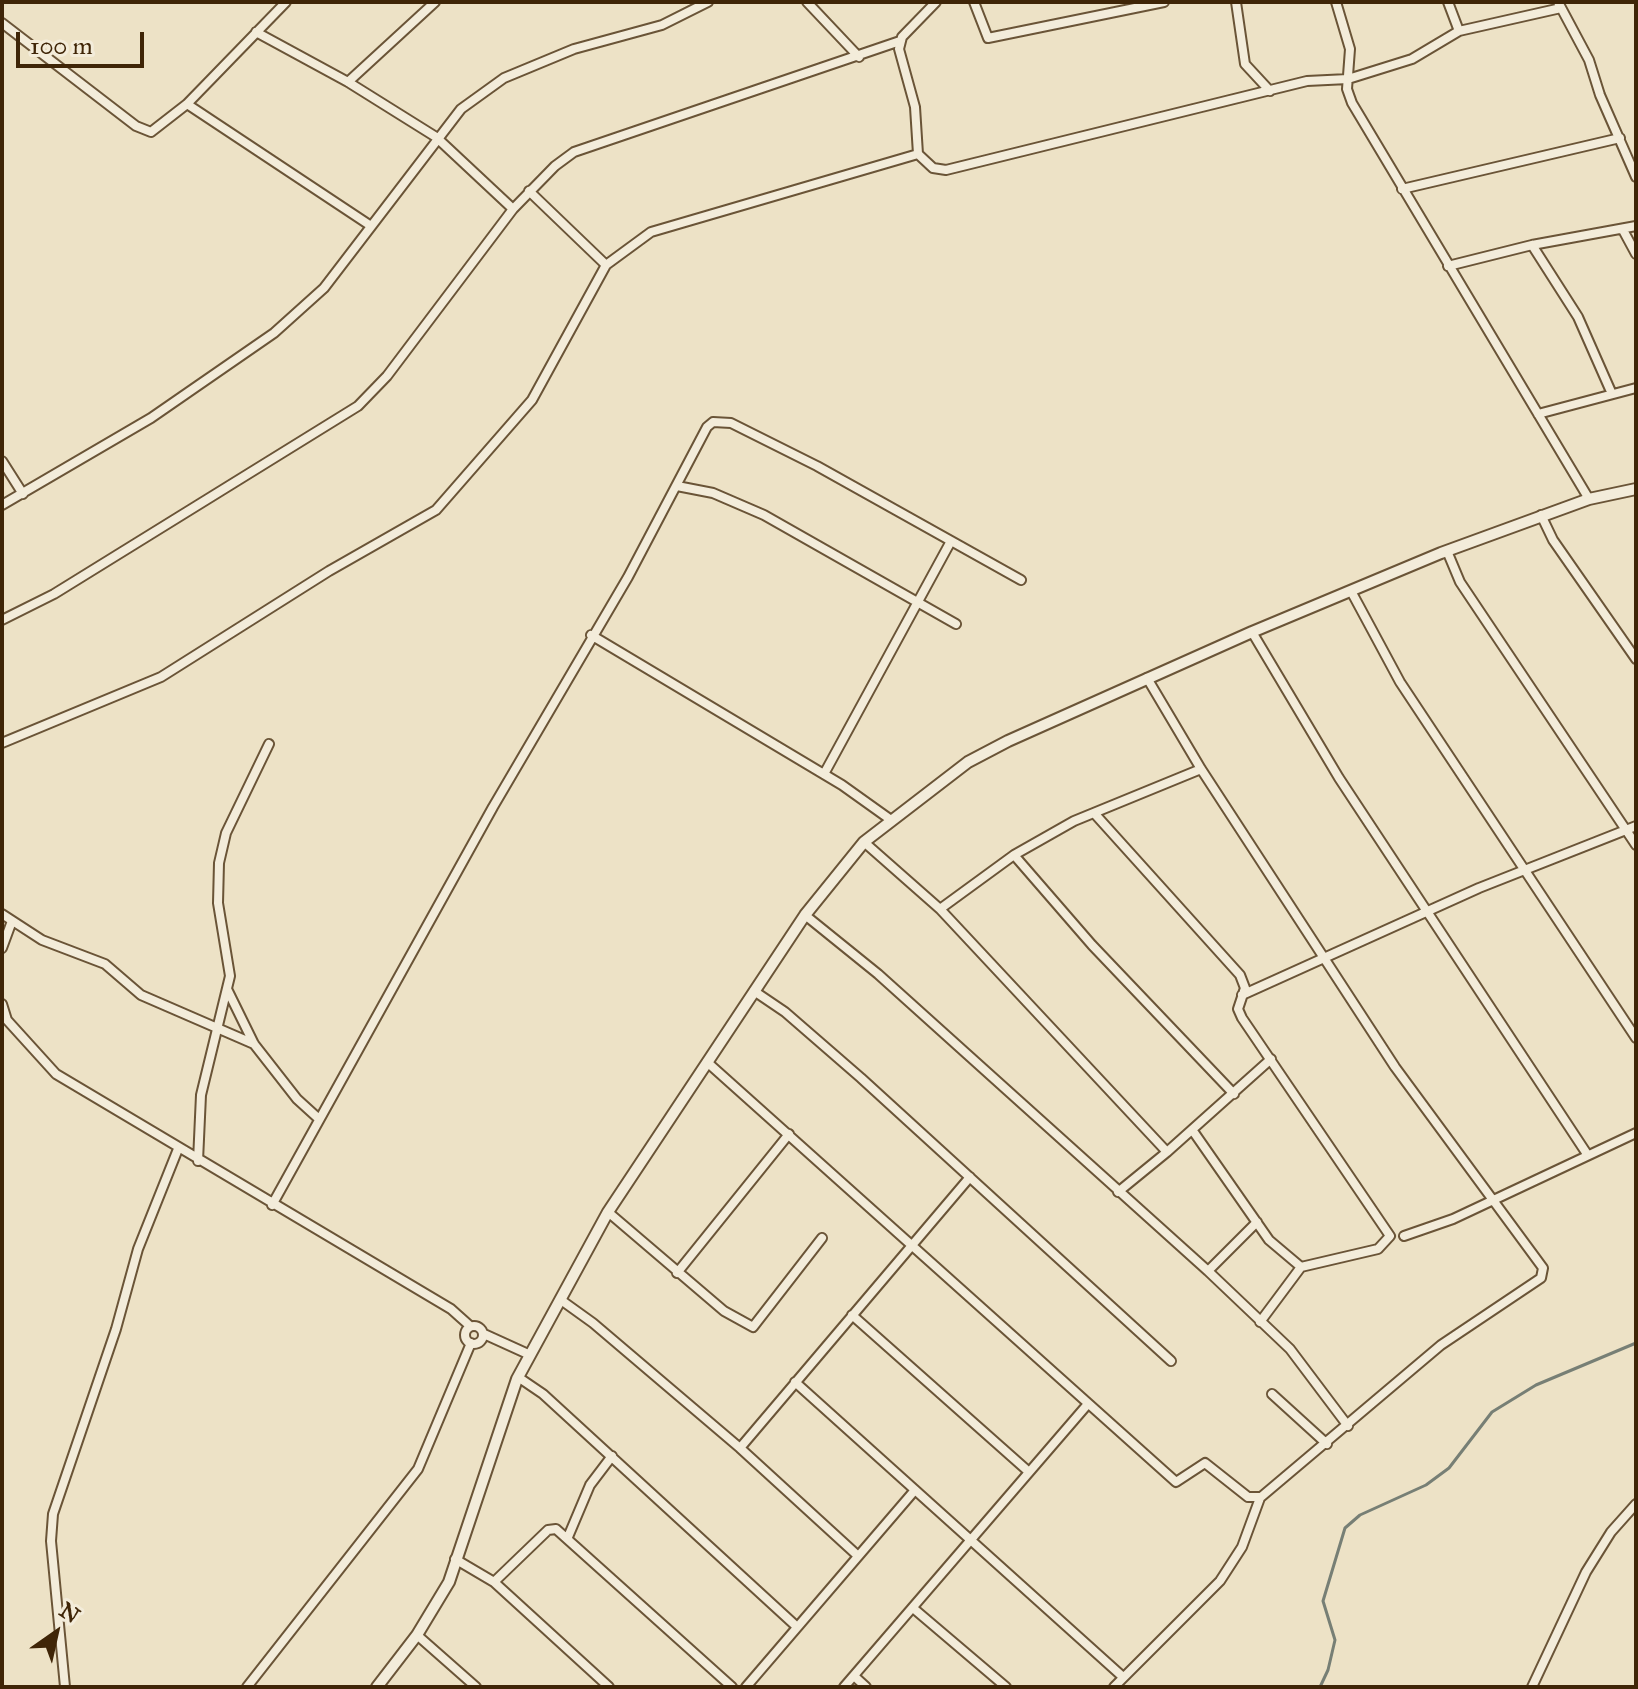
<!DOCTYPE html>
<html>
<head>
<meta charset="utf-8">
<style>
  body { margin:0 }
  #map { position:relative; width:1638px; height:1689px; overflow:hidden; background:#ede2c6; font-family:"IM FELL Great Primer",serif }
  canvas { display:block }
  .frame { position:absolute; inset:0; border:4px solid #3f2507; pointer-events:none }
  .north { position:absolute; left:16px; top:1593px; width:80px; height:80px; -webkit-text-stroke:6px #f3ecda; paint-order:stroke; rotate:34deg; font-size:22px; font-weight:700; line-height:32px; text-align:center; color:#3f2507 }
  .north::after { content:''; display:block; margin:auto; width:28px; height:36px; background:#3f2507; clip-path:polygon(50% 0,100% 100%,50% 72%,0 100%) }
  .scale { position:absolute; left:16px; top:32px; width:128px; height:36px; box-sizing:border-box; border:4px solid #3f2507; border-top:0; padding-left:10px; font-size:24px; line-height:28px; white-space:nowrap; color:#3f2507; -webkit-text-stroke:6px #f3ecda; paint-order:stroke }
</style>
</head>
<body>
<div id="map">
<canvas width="1638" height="1689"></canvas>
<div class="frame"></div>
<div class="north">N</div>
<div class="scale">100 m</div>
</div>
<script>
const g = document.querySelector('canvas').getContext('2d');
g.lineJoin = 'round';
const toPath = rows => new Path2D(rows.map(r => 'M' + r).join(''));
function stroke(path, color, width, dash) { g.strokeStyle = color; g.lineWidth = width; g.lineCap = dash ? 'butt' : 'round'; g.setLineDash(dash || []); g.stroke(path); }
const stream = toPath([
  [1320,1687,1328,1670,1335,1640,1323,1601,1345,1528,1360,1515,1426,1485,1449,1468,1492,1412,1536,1385,1636,1343]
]);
const minor = toPath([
  [286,2,187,104,371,226],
  [807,2,859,57],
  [936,2,902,37,899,49,915,107,918,154,933,168,946,170,1307,81,1348,79,1412,59,1459,31,1561,8],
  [974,2,988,38,1164,2],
  [1236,2,1245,64,1270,91],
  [1336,2,1350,49,1347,89,1352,103,1589,499],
  [1448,2,1459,31],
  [1558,2,1589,60,1600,95,1636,177],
  [2,23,136,126,151,132,187,104],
  [256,32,348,82,436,137,513,209],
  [348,82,435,2],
  [1402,189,1620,138],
  [529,191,606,265],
  [1623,230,1636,254],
  [1532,245,1578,317,1612,394],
  [1448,266,1532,245,1636,226],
  [1538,414,1636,388],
  [2,461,23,494],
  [677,486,713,493,764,515,956,624],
  [2,505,151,418,274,333,324,288,461,109,504,78,574,49,662,25,708,2],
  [1541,515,1553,540,1636,659],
  [1447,551,1460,582,1636,845],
  [1351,591,1400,682,1636,1038],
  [2,620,54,594,358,406,387,376,513,209,555,166,574,152,900,41],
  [1252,632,1339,778,1587,1154],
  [591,635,842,785,891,820],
  [2,743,161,677,329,571,436,510,532,400,606,265,651,232,918,154],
  [824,774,951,541],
  [1094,813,1240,975,1245,988,1238,1009,1242,1018,1390,1236,1378,1249,1301,1267],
  [864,842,940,909,1167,1152,1118,1192],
  [1014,855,1092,945,1234,1094],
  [940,909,1014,855,1074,821,1201,769],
  [2,914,42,940,105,964,141,995,254,1044],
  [805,915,878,974,1208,1271,1290,1349,1348,1426],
  [2,948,12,921],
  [227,989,254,1044,297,1099,319,1119],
  [754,991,785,1012,861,1078,1171,1361],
  [1242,995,1479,888,1636,826],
  [2,1004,7,1020,56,1074,451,1309,470,1326],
  [707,1062,1176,1482,1205,1463,1248,1497,1261,1497,1441,1345,1541,1278,1543,1268,1395,1067,1201,769,1147,678],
  [1193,1131,1269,1240,1301,1267,1260,1322],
  [1167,1152,1271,1059],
  [198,1161,201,1095,230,976,218,903,219,863,226,833,269,744],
  [272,1205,493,807,628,577,707,427,713,422,731,423,817,466,1021,580],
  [608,1212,724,1311,753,1327,822,1238],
  [1404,1236,1453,1219,1636,1133],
  [1208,1271,1257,1222],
  [677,1273,789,1134],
  [561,1300,593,1323,740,1448,857,1555],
  [852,1315,1029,1472],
  '465 1335a9 9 0 1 1 18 0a9 9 0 1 1-18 0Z',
  [484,1334,528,1354],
  [518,1377,543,1394,796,1626],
  [795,1382,1123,1677],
  [1272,1394,1327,1444],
  [740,1448,970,1177],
  [568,1537,590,1485,612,1456],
  [455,1559,494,1582,609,1687],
  [494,1582,548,1530,556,1529,732,1687],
  [913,1608,1006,1687],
  [417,1635,476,1687],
  [854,1676,866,1687],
  [65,1687,51,1541,53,1514,116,1329,138,1249,178,1149],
  [247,1687,418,1469,471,1343],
  [746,1687,915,1490],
  [844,1687,1087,1405],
  [1114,1687,1220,1581,1242,1547,1260,1498],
  [1532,1687,1586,1572,1611,1532,1636,1504]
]);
const tertiary = toPath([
  [377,1687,417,1635,449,1582,517,1379,608,1212,805,915,864,842,968,762,1008,741,1252,632,1441,553,1589,499,1636,489]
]);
stroke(stream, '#777f75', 3);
stroke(minor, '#6a5437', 12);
stroke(tertiary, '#6a5437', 14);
stroke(minor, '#f3ecda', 8);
stroke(tertiary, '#f3ecda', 10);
</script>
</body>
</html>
